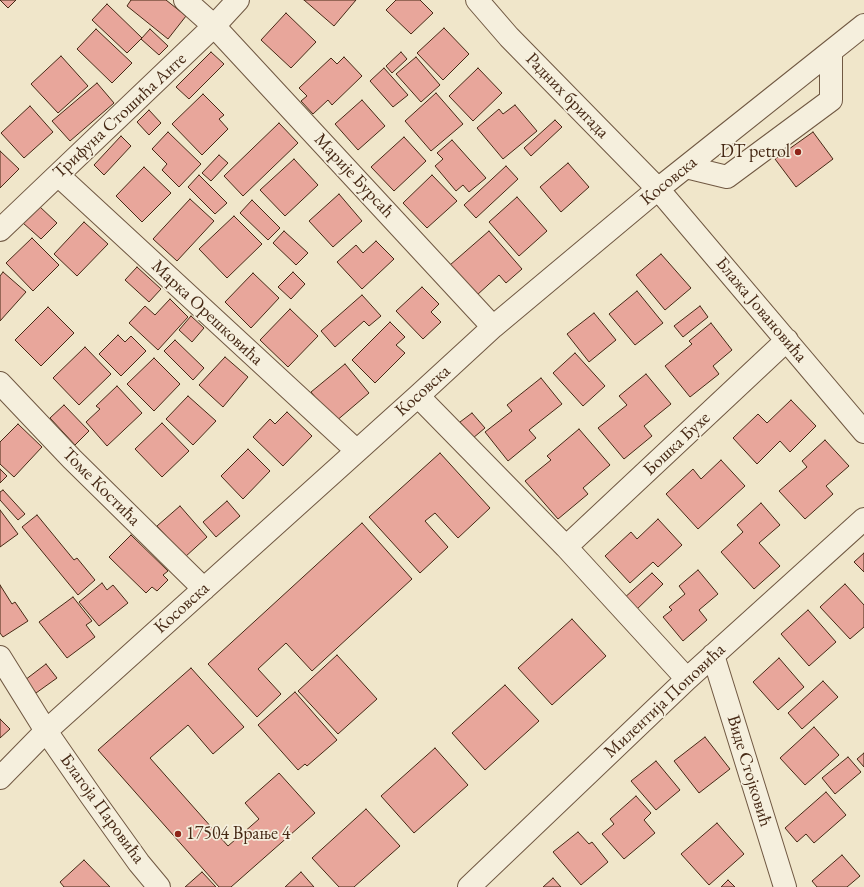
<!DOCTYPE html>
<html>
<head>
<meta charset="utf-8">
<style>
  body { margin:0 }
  canvas { display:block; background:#f0e6ca }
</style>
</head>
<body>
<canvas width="864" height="887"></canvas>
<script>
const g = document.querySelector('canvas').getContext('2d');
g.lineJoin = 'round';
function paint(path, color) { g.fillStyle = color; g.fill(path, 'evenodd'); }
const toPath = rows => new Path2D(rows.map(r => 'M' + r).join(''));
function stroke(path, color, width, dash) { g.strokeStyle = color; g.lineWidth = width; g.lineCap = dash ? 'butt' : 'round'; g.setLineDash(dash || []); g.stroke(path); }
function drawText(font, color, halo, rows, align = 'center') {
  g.font = font + ' "EB Garamond",serif'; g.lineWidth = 3.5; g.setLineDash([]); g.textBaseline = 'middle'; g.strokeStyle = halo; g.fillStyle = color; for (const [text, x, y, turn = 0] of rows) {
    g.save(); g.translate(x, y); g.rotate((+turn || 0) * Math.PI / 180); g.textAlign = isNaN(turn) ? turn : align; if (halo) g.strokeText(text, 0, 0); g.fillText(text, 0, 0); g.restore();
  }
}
const building = toPath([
  [0,0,16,0,8,8,0,0],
  [131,0,166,0,186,16,168,39,127,6,131,0],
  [304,0,356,0,334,26,304,0],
  [396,0,420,0,433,13,411,34,386,10,396,0],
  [107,4,142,38,127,53,92,20,107,4],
  [286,13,316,42,291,68,261,40,286,13],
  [444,28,469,54,443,80,417,53,444,28],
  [96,29,132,63,112,83,77,49,96,29],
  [150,29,168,46,159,55,141,39,150,29],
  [211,52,224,64,189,99,176,87,211,52],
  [401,52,407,59,392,73,386,66,401,52],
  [61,56,88,86,58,113,31,84,61,56],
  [344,57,362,76,332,105,328,100,313,114,301,101,307,96,299,88,331,58,337,64,344,57],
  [416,57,440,85,421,102,396,74,416,57],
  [384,68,408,95,393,107,370,81,384,68],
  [478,68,502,93,473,121,449,96,478,68],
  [97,83,114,103,70,141,52,121,97,83],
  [436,93,463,124,431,151,405,121,436,93],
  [203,94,224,115,219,119,228,129,202,155,172,124,203,94],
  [362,100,385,126,358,150,335,124,362,100],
  [515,105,537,131,503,159,477,128,499,109,503,114,515,105],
  [30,106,53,132,24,158,1,133,30,106],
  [149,110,161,123,149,135,137,122,149,110],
  [555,120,562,127,531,156,524,148,555,120],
  [279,123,298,143,243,196,224,176,279,123],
  [168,132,201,164,179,187,162,170,167,164,152,149,168,132],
  [813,132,833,159,796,187,775,159,813,132],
  [121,136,131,146,104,175,94,165,121,136],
  [404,137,426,161,394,191,371,167,404,137],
  [452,140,486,178,469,192,463,185,456,191,435,166,443,159,437,153,452,140],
  [0,151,19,169,0,188,0,151],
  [219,155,228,163,211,181,202,173,219,155],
  [294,159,318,185,285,216,260,190,294,159],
  [568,163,589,187,561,212,540,187,568,163],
  [506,166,518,179,476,218,464,205,506,166],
  [144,167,171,193,142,222,116,196,144,167],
  [199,175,227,203,215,214,188,187,199,175],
  [432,175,457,201,427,228,403,203,432,175],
  [339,194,362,221,333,247,309,221,339,194],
  [517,197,547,231,519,256,489,222,517,197],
  [190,199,214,221,177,261,153,239,190,199],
  [252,200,280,228,268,240,240,213,252,200],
  [39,206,57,223,41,239,23,223,39,206],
  [234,216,262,244,227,278,199,249,234,216],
  [84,222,108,244,77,276,54,254,84,222],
  [284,231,308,253,296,265,273,243,284,231],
  [489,231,522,269,506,283,499,275,477,295,450,265,489,231],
  [32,238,59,265,33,291,6,263,32,238],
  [376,241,394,259,362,289,337,262,356,245,363,253,376,241],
  [661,254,691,288,665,310,636,275,661,254],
  [137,267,161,289,149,302,125,280,137,267],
  [3,272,26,292,0,321,0,276,3,272],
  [293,272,305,284,291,299,278,287,293,272],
  [253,273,279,298,251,328,225,302,253,273],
  [422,287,439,304,431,312,441,322,423,339,396,311,422,287],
  [637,291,663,323,635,345,609,314,637,291],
  [362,295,381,316,369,326,364,321,335,347,321,331,362,295],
  [170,299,188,317,158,350,129,323,145,306,155,315,170,299],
  [700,306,708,317,683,337,674,326,700,306],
  [48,307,74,333,41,366,15,340,48,307],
  [290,309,318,336,288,367,260,340,290,309],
  [594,313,616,340,589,362,567,334,594,313],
  [191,316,204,328,192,342,179,330,191,316],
  [390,322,405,337,396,345,405,353,375,383,352,360,390,322],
  [711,323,732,350,713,366,719,374,690,397,665,366,692,344,689,341,711,323],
  [118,335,125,342,131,336,146,351,121,376,99,354,118,335],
  [175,340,204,368,193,380,164,351,175,340],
  [85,347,111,374,79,405,53,378,85,347],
  [575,353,605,386,583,406,553,373,575,353],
  [225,357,248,377,223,407,199,385,225,357],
  [154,358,180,384,154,411,127,384,154,358],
  [345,364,369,393,335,422,311,392,345,364],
  [646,374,671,404,644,426,652,436,624,459,598,428,627,405,619,396,646,374],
  [541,378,562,404,529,430,536,438,508,461,485,432,512,411,507,405,541,378],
  [117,386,142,413,107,446,86,422,100,409,96,406,117,386],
  [188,396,216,421,193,445,166,419,188,396],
  [791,400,816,426,790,452,780,441,757,464,733,438,758,414,767,423,791,400],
  [64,405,89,431,75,445,50,418,64,405],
  [287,412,312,436,283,466,253,437,270,419,275,424,287,412],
  [472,413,485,428,473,438,460,422,472,413],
  [162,423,189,451,162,477,135,449,162,423],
  [18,424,42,447,14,477,0,464,0,442,18,424],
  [579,429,610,465,583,488,588,494,558,519,525,481,551,460,547,456,579,429],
  [825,440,849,466,826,486,833,494,805,519,779,491,807,467,802,461,825,440],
  [248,449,270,471,243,499,221,476,248,449],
  [440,453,490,508,458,538,435,513,425,521,448,547,420,573,369,517,440,453],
  [721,460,745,486,698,529,666,494,693,469,701,479,721,460],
  [0,469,7,476,0,483,0,469],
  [3,490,25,514,18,520,0,500,0,492,3,490],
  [227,501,240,516,216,537,203,522,227,501],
  [761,503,780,525,759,543,780,566,754,589,721,552,743,532,737,525,761,503],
  [180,506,207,537,185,557,157,526,180,506],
  [0,510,18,534,0,547,0,510],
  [37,515,74,560,77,558,95,580,78,595,22,527,37,515],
  [658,519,682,545,658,567,653,562,630,583,605,556,631,532,637,539,658,519],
  [362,523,412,579,312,671,286,643,258,669,281,694,257,717,208,664,362,523],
  [131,535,168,571,163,575,168,580,157,591,152,587,146,593,109,557,131,535],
  [864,553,864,572,854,562,864,553],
  [698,570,718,594,699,610,707,620,683,641,663,617,672,610,669,607,685,594,679,586,698,570],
  [652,573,663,584,635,611,623,599,652,573],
  [102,583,107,590,113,585,128,603,99,626,79,602,102,583],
  [845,584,864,605,864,627,850,639,820,607,845,584],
  [0,585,12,604,15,602,28,621,3,637,0,633,0,585],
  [73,597,92,621,86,625,95,637,67,658,39,622,73,597],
  [808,610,836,642,809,666,781,634,808,610],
  [572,619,606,656,552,705,518,668,572,619],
  [337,655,377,699,338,734,298,691,337,655],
  [779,658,804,687,778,710,753,682,779,658],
  [46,664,57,678,36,693,25,680,46,664],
  [191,668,244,727,213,754,188,725,150,758,228,846,259,819,245,803,279,773,315,813,231,887,219,887,98,750,191,668],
  [823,681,838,697,802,729,788,713,823,681],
  [505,685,539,721,485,770,452,733,505,685],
  [295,692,337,740,307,766,305,764,298,770,258,725,295,692],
  [0,719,10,729,0,738,0,719],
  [814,727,839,755,805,785,780,758,814,727],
  [705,737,730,769,699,793,674,761,705,737],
  [435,748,468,785,414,833,381,796,435,748],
  [864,753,864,767,857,759,864,753],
  [848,757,861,772,835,794,822,778,848,757],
  [656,761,680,790,656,810,631,781,656,761],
  [826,792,846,815,814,843,806,834,797,842,785,828,826,792],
  [636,796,651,813,644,820,655,833,624,859,602,834,614,824,610,819,636,796],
  [366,809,400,846,354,887,339,887,312,858,366,809],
  [717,823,744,854,709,885,681,854,717,823],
  [578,832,589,844,592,842,608,862,581,885,553,852,578,832],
  [842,855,860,876,847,887,817,887,812,881,842,855],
  [84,860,110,887,64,887,60,882,84,860],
  [202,872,216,887,185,887,202,872],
  [301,872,314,887,285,887,301,872],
  [553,878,561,887,543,887,553,878],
  [728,880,735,887,721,887,728,880]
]);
const minor = toPath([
  [185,0,214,26,493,327],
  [477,0,509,37,658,189,864,432],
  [686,167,727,177,831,100,831,52],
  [58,175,357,451],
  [0,230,214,26,238,0],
  [0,383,72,459,204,589],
  [418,396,566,547,687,679],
  [566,547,787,340],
  [713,655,785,887],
  [0,657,46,731,91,796,139,863,159,887],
  [0,778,46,731,418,396,493,327,658,189,864,25],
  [469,887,687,679,864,519]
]);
const markers = [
  [798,152,4,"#8f2418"],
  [178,834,4,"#8f2418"]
];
const streetNames = [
  ["Радних бригада",567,96,46],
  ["Трифуна Стошића Анте",120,116,-43],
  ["Марије Бурсаћ",354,176,47],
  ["Косовска",669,181,-39],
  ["Блажа Јовановића",761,310,50],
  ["Марка Орешковића",207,313,43],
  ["Косовска",423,391,-42],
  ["Бошка Бухе",677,444,-43],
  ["Томе Костића",101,487,45],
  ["Косовска",182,608,-42],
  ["Милентија Поповића",665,701,-43],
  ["Виде Стојковић",749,771,73],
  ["Благоја Паровића",102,809,54]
];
const poiNames = [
  ["DT petrol",790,152],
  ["17504 Врање 4",186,834,"left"]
];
paint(building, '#e8a69b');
stroke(building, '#462915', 1);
stroke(minor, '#705842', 24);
stroke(minor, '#f5efdd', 22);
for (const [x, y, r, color] of markers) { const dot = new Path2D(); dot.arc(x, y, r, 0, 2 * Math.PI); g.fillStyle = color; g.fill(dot); stroke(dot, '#f5efdd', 1.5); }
drawText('18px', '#462915', '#f5efdd', streetNames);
drawText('18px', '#462915', '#f5efdd', poiNames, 'right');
</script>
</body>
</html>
